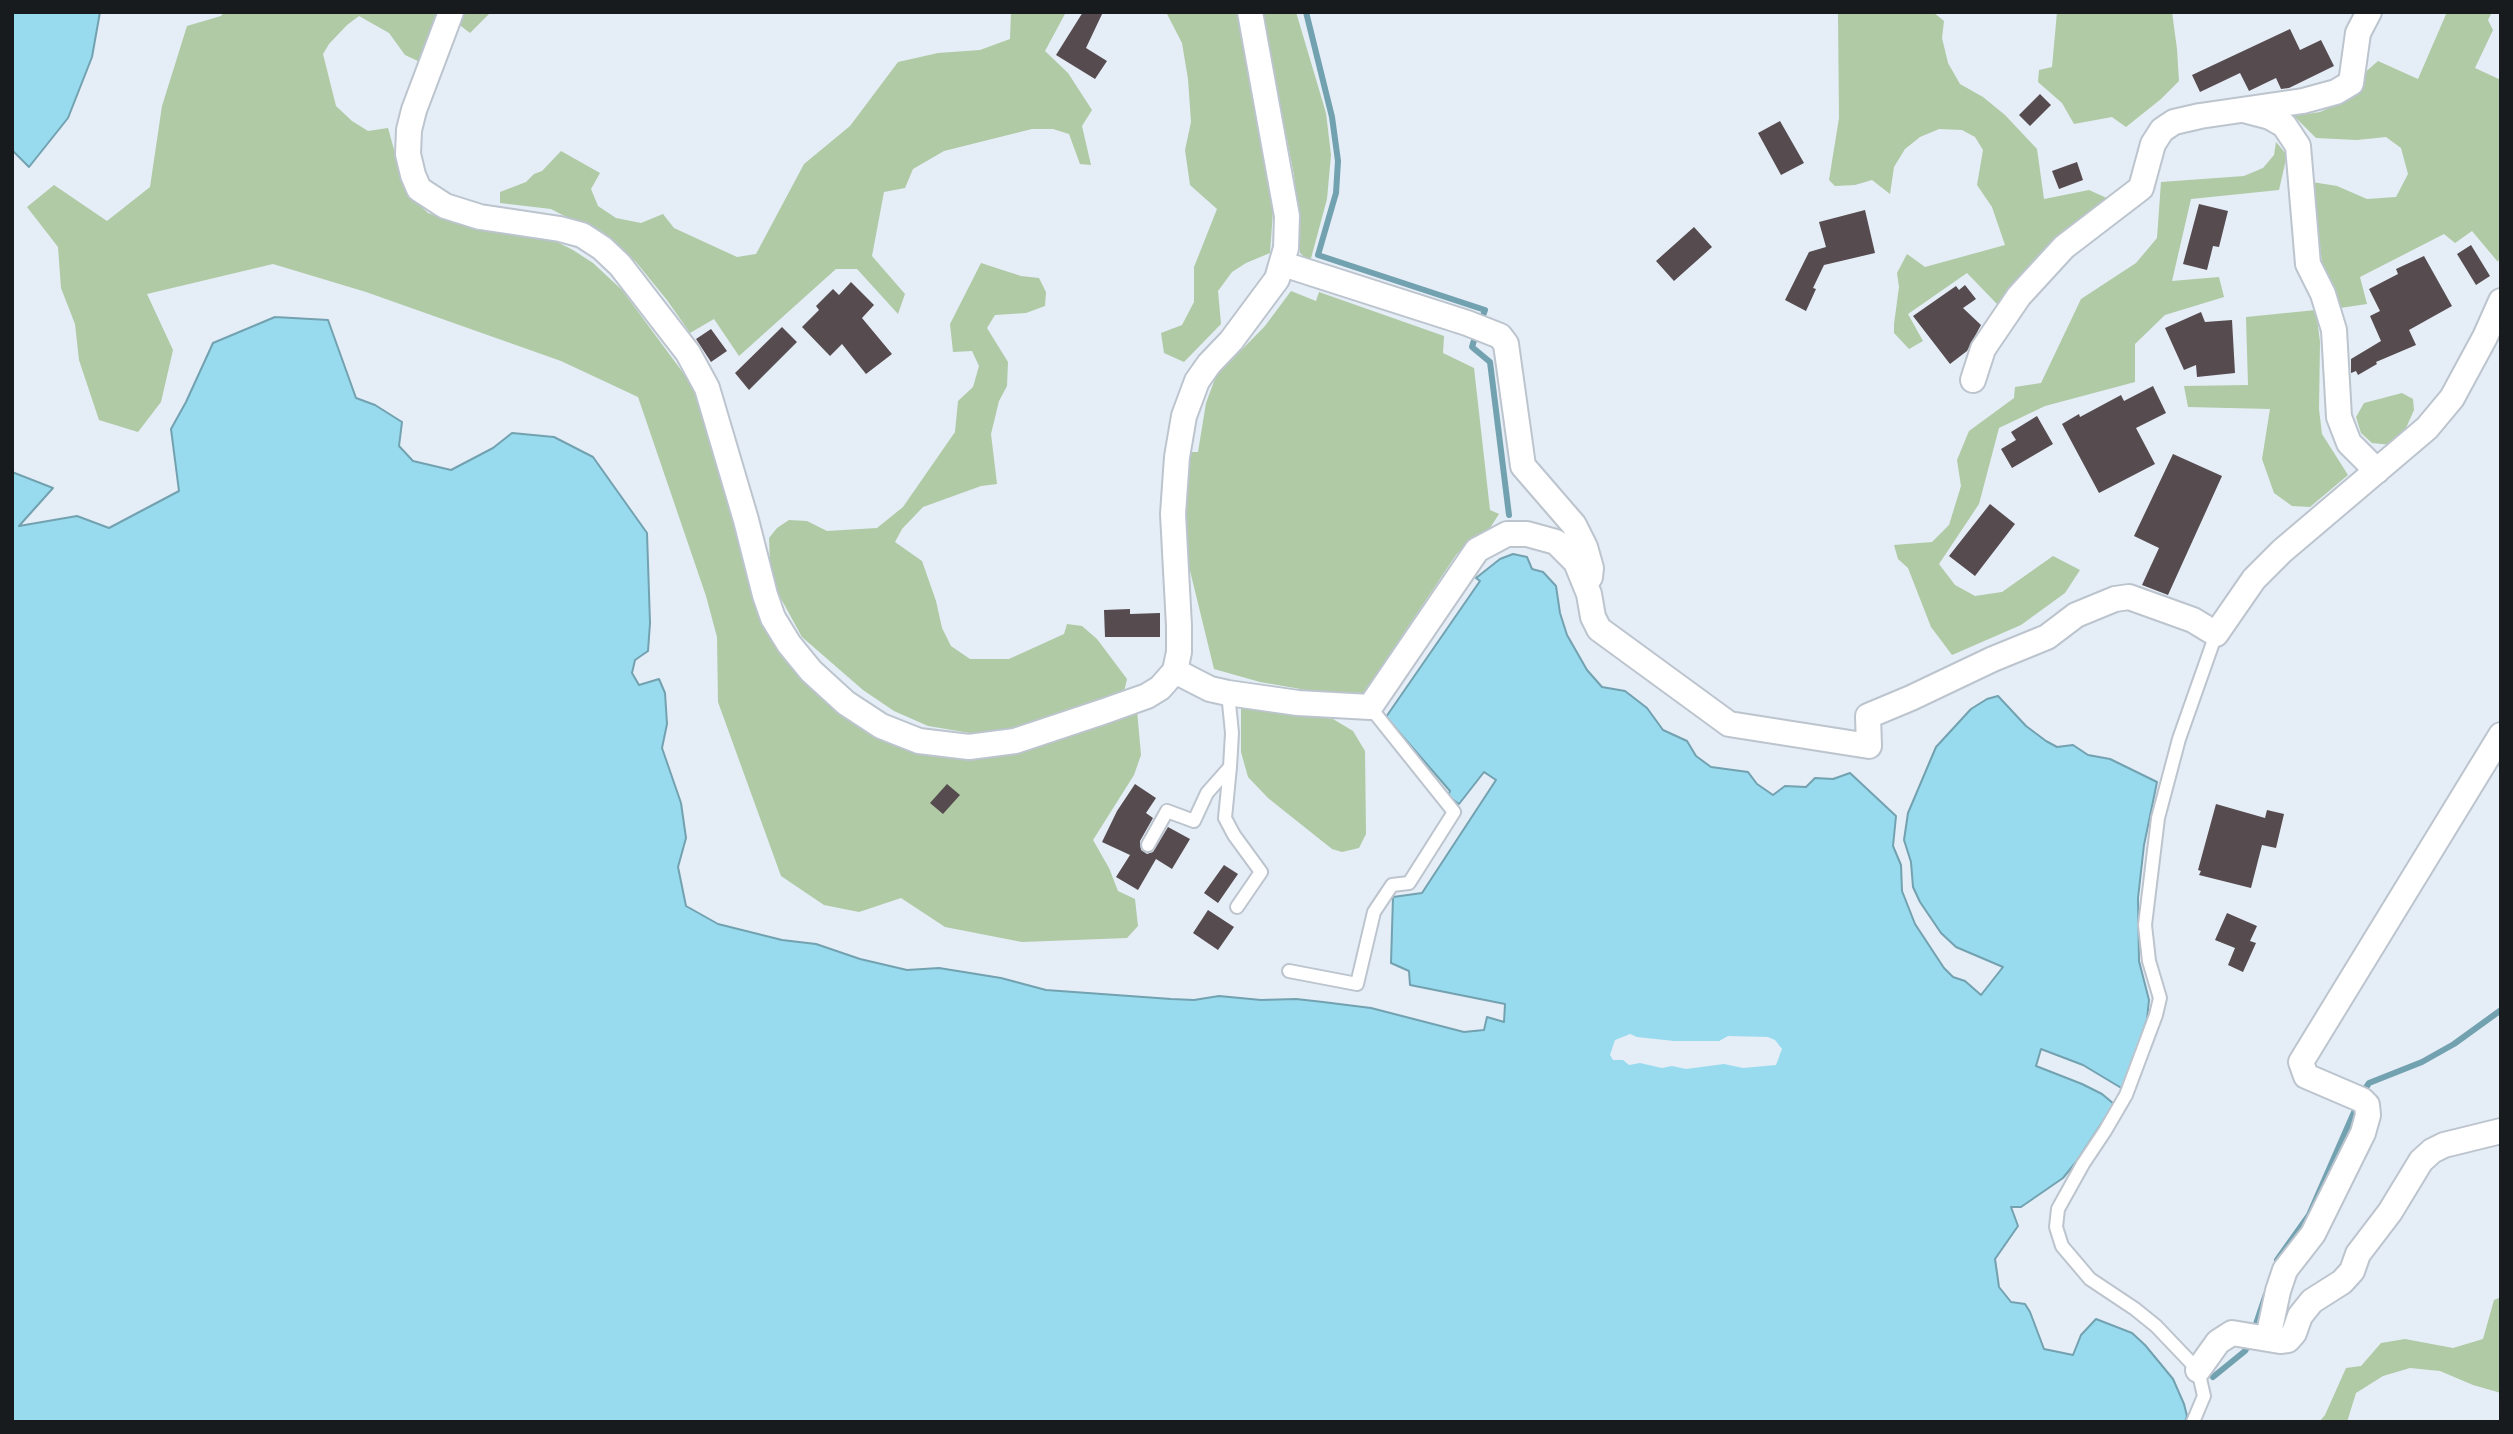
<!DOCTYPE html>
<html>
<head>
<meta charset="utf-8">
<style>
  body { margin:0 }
  #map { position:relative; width:2513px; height:1434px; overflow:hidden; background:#e5edf7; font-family:Inter,sans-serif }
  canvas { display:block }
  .frame { position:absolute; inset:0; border:14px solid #181b1e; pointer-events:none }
</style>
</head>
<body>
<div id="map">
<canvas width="2513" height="1434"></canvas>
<div class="frame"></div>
</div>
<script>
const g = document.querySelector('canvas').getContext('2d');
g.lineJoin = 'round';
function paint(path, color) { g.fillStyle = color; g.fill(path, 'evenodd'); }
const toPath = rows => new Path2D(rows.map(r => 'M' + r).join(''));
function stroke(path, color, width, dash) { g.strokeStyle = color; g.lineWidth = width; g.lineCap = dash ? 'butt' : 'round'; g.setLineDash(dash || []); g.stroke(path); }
const green = toPath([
  [224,12,443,12,420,62,405,55,389,33,359,16,347,25,329,44,323,54,336,106,352,121,368,131,388,128,403,182,410,196,428,213,467,226,551,239,573,250,593,263,622,290,695,389,770,635,786,662,832,703,969,758,1003,755,1137,710,1141,755,1134,775,1093,840,1109,868,1118,891,1135,899,1138,926,1127,938,1022,942,945,927,901,898,859,912,824,905,781,876,718,702,717,637,706,596,638,397,561,361,366,292,273,264,147,294,173,350,161,402,138,432,99,420,79,360,75,324,61,288,58,247,27,207,54,185,107,221,150,187,162,106,187,26,221,16],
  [462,12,491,12,470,33,457,23],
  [1011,12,1066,12,1045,51,1068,73,1092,110,1082,126,1091,165,1080,164,1069,134,1053,129,1032,129,944,151,913,169,905,188,884,192,872,256,905,294,898,314,857,269,836,269,739,356,714,319,690,333,667,300,636,262,603,236,551,209,500,203,500,192,526,182,534,174,542,171,561,151,600,173,591,189,598,206,616,218,641,223,663,214,674,228,737,257,756,254,804,164,850,126,898,62,938,53,980,50,1010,39],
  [1166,12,1238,12,1268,166,1273,211,1270,253,1246,263,1232,272,1218,291,1221,324,1184,362,1164,353,1161,333,1182,325,1194,302,1194,267,1217,209,1190,185,1185,150,1191,122,1188,79,1182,43],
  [1262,12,1296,12,1326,113,1331,155,1327,199,1310,262,1300,253,1294,175],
  [1838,12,1933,12,1944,21,1942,38,1948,63,1960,84,1983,97,2005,115,2037,149,2044,199,2089,190,2109,199,2032,263,1997,304,1967,273,1908,314,1923,341,1909,349,1894,333,1894,324,1899,287,1897,273,1907,254,1925,267,2005,245,1992,207,1977,185,1983,150,1975,137,1962,130,1939,129,1920,137,1905,149,1894,167,1890,194,1872,180,1855,185,1835,186,1829,180,1839,118],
  [2057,12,2172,12,2177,49,2179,81,2161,99,2126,127,2112,117,2074,124,2062,103,2038,82,2039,70,2052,67],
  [2447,12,2492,12,2488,20,2493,30,2475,68,2501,80,2501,251,2498,262,2472,231,2455,243,2444,234,2360,277,2367,304,2340,308,2322,262,2312,182,2337,186,2367,199,2396,197,2408,174,2401,148,2386,137,2357,140,2316,138,2294,116,2320,112,2354,97,2362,75,2378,61,2418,79],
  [2276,142,2287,155,2279,190,2191,199,2172,281,2219,277,2224,297,2165,315,2135,344,2135,382,2045,406,1999,428,1979,504,1939,564,1955,585,1975,596,2002,592,2053,556,2080,570,2065,593,2021,625,1952,655,1931,627,1908,568,1898,559,1894,545,1932,542,1949,525,1961,486,1957,460,1969,431,2014,398,2015,387,2041,383,2081,299,2136,263,2157,238,2161,182,2244,176,2263,168,2274,155],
  [981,263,1021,276,1039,278,1046,292,1045,306,1026,313,995,315,987,328,1008,362,1007,386,999,401,991,434,997,484,981,486,923,507,902,529,895,542,922,561,936,601,942,628,951,646,970,659,1009,659,1064,634,1067,624,1082,626,1097,639,1127,679,1124,692,1020,729,976,734,928,726,894,711,863,690,802,637,779,595,770,565,769,538,777,528,789,520,807,521,827,531,877,528,903,507,955,432,958,401,973,387,979,366,972,351,953,352,950,324],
  [1291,291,1316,301,1319,292,1444,336,1443,353,1474,368,1490,510,1499,514,1490,528,1472,538,1456,555,1363,694,1341,696,1260,682,1214,669,1184,546,1186,483,1191,452,1198,452,1206,403,1216,376,1265,326],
  [2316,310,2320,342,2319,409,2322,434,2348,475,2310,507,2292,506,2274,493,2262,459,2270,409,2188,407,2184,386,2248,385,2246,317],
  [2402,393,2413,399,2414,410,2406,428,2392,445,2372,443,2361,433,2356,417,2364,403],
  [1241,705,1333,719,1353,731,1365,751,1366,834,1359,848,1342,852,1332,849,1268,798,1248,777,1241,752],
  [2501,1297,2501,1393,2473,1385,2440,1371,2410,1368,2383,1376,2356,1393,2347,1422,2319,1422,2325,1415,2346,1368,2361,1366,2381,1343,2405,1339,2453,1348,2483,1339,2494,1300]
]);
const water = toPath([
  [12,12,100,12,92,57,68,118,29,167,12,150,12,12],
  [275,317,328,320,356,398,375,405,402,422,399,446,413,461,451,470,493,448,512,433,554,437,593,457,647,533,650,623,648,651,635,660,632,673,639,685,659,679,665,693,667,724,662,748,681,803,686,838,678,867,686,906,718,924,782,940,816,944,860,959,907,970,939,968,1001,978,1046,990,1171,999,1194,1000,1219,996,1261,1000,1296,999,1323,1002,1371,1008,1464,1032,1484,1030,1487,1017,1504,1022,1505,1004,1410,985,1409,971,1391,963,1393,897,1422,893,1496,780,1484,772,1459,804,1448,796,1450,791,1386,717,1480,581,1476,578,1500,559,1513,554,1527,557,1532,569,1543,572,1556,586,1560,613,1567,635,1587,670,1602,687,1625,691,1647,708,1663,730,1687,741,1696,756,1711,767,1748,772,1757,784,1773,795,1785,786,1806,787,1815,778,1833,779,1850,773,1896,816,1893,846,1901,865,1902,891,1915,924,1944,968,1953,977,1965,981,1981,995,2003,967,1956,947,1941,933,1920,902,1913,887,1911,862,1904,840,1908,813,1936,747,1971,709,1987,699,1998,696,2026,726,2046,741,2057,747,2073,745,2088,755,2110,759,2157,782,2144,845,2138,898,2139,961,2149,1000,2147,1019,2123,1089,2083,1065,2041,1049,2036,1066,2082,1084,2102,1094,2114,1104,2076,1162,2063,1178,2021,1207,2011,1207,2018,1226,1995,1259,1999,1287,2011,1302,2025,1304,2030,1312,2044,1349,2073,1355,2081,1335,2096,1319,2132,1333,2145,1345,2173,1379,2184,1404,2187,1416,2185,1422,12,1422,12,472,53,488,19,526,77,516,109,528,179,491,171,429,186,402,213,343,275,317]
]);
const pier = toPath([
  [1630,1034,1637,1037,1674,1041,1719,1041,1728,1036,1768,1037,1775,1040,1782,1049,1776,1065,1743,1068,1724,1064,1686,1069,1672,1066,1662,1068,1640,1063,1629,1065,1623,1060,1613,1060,1610,1055,1615,1040]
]);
const stream = toPath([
  [1306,12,1332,117,1338,161,1336,193,1318,255,1485,310,1480,324],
  [1476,334,1472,347,1490,362,1509,515],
  [2363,1092,2369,1083,2422,1062,2454,1044,2501,1010],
  [2277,1260,2309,1215,2355,1110],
  [2255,1327,2266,1294],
  [2213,1377,2245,1351,2250,1343]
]);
const building = toPath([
  [1083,12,1103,12,1086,48,1107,61,1095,79,1056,55],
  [2290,29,2300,50,2321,40,2334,66,2289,88,2281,89,2276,78,2249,91,2240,73,2200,92,2192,75],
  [2040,94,2051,105,2030,126,2019,115],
  [1780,121,1804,163,1781,175,1758,133],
  [2077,162,2083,180,2059,189,2052,171],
  [2199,204,2228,211,2219,247,2213,246,2207,270,2183,264],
  [1865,210,1875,253,1824,265,1813,288,1816,289,1806,311,1785,300,1809,252,1826,247,1819,222],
  [1694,227,1712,247,1674,281,1656,261],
  [2471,245,2490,276,2476,285,2457,254],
  [2424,256,2452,306,2409,330,2416,345,2376,362,2377,364,2358,375,2356,371,2351,373,2351,359,2381,341,2370,316,2380,311,2369,289,2398,274,2396,269],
  [851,282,874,305,862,318,892,354,866,374,842,344,830,356,802,327,819,310,816,306,833,289,839,295],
  [1965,285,1976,299,1963,308,1981,325,1967,351,1950,364,1913,316,1956,286,1959,290],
  [2201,312,2205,322,2232,320,2235,373,2197,377,2196,365,2184,370,2165,328],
  [782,327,797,342,749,390,735,373],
  [711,329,727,351,711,362,696,339],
  [2153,386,2166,413,2136,428,2155,464,2099,493,2062,424,2079,414,2080,417,2121,395,2124,401],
  [2037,416,2053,444,2012,468,2001,449,2016,440,2011,432],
  [2173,454,2222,476,2168,595,2142,585,2159,548,2134,536],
  [1990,504,2015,524,1975,576,1949,556],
  [1130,609,1130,614,1160,613,1160,637,1105,637,1104,610],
  [947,784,960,795,943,814,930,803],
  [1135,784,1156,798,1146,813,1153,818,1140,841,1141,850,1147,854,1153,852,1168,827,1190,839,1172,869,1156,859,1138,890,1116,877,1130,855,1102,842,1117,811],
  [2216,804,2265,818,2267,810,2284,814,2276,848,2262,845,2251,888,2199,875,2201,871,2198,870],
  [1224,865,1238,874,1218,903,1204,893],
  [1208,910,1234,927,1218,950,1193,933],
  [2227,913,2257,926,2250,941,2256,943,2243,972,2228,965,2235,948,2215,940]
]);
const service = toPath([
  [1230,767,1225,818,1234,835,1261,872,1237,907],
  [1148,845,1167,811,1194,821,1207,793,1230,767,1232,733,1228,693],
  [1289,971,1357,984,1374,912,1392,885,1409,883,1454,812,1370,707],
  [2193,1422,2204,1396,2198,1370,2156,1326,2135,1309,2090,1279,2062,1246,2056,1227,2058,1209,2083,1164,2105,1131,2126,1095,2156,1015,2160,998,2149,961,2145,925,2158,818,2179,739,2216,634]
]);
const minor = toPath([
  [451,12,414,110,409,130,408,154,413,175,419,189,445,206,480,217,560,229,582,235,602,248,620,265,688,353,707,388,746,520,765,595,773,618,789,644,811,671,846,703,881,726,919,741,969,747,1015,741,1105,711,1147,696,1160,688,1175,671,1179,652,1179,626,1173,514,1177,457,1184,416,1197,381,1209,364,1231,341,1277,279,1286,248,1287,216,1250,12],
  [2247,111,2270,117,2284,125,2298,146,2308,264,2323,294,2334,330,2339,417,2349,443,2377,471],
  [1283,264,1467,323,1500,336,1506,344,1523,466,1574,525,1585,547,1591,568,1590,577],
  [1973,380,1983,349,2019,296,2064,247,2141,188,2153,144,2162,130,2174,122,2200,116,2303,101,2336,92,2351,83,2358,33,2369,12],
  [1175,671,1210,689,1228,693,1298,703,1370,707,1477,550,1507,534,1527,534,1556,542,1576,562,1589,594,1593,617,1599,629,1729,724,1869,746,1868,716,1911,698,1993,659,2047,637,2076,615,2115,599,2129,597,2193,620,2216,634,2254,579,2282,551,2427,428,2452,398,2485,337,2501,301],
  [2268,1338,2278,1291,2285,1270,2313,1234,2363,1133,2368,1115,2367,1105,2362,1100,2306,1076,2301,1062,2501,735],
  [2198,1370,2218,1342,2232,1333,2280,1341,2288,1340,2294,1333,2300,1316,2312,1301,2342,1282,2352,1271,2358,1254,2390,1212,2421,1161,2432,1151,2444,1145,2501,1131]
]);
paint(green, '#afcaa4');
paint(water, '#99dbee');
stroke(water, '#72a1b0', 2);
paint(pier, '#e5edf7');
stroke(stream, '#72a1b0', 6);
paint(building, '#564b4f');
stroke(service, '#bcc4ce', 16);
stroke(minor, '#bcc4ce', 28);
stroke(service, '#fff', 12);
stroke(minor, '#fff', 24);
</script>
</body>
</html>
